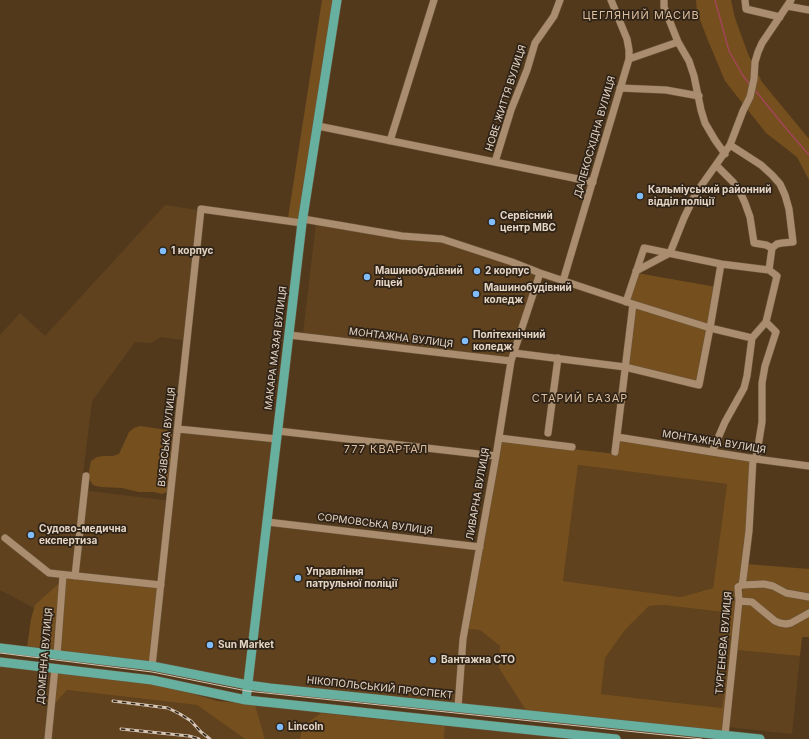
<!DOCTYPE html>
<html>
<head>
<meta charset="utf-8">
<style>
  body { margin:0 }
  canvas { display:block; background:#52391c }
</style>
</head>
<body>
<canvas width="809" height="739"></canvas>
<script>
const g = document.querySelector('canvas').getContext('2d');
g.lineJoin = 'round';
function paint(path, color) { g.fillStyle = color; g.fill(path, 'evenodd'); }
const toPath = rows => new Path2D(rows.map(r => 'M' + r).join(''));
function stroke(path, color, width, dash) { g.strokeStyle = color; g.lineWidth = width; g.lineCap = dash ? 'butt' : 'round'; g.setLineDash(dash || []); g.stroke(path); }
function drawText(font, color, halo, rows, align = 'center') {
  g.font = font + ' Inter,sans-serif'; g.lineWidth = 3.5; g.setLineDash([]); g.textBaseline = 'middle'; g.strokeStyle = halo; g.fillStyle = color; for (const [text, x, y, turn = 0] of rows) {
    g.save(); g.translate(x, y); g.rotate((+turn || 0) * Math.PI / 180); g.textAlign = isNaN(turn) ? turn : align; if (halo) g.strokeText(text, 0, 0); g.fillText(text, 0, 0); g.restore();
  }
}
const built = toPath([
  [165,205,197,210,183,340,161,337,151,343,135,342,92,401,81,490,172,501,180,432,275,441,246,683,150,664,34,608,0,590,0,335,20,313,45,336],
  [316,223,442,242,511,264,537,275,510,359,303,334],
  [578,465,727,484,713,588,681,597,563,581],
  [268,525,477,549,456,705,249,683],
  [664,605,722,612,731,635,722,708,601,694,605,658,625,630,649,606],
  [467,629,480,630,500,646,499,668,527,712,460,705],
  [736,650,800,656,792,734,728,727],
  [0,664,53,670,46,739,0,739],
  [67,690,197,705,245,739,51,739,54,706],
  [255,705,321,713,302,726,300,739,265,739],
  [445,726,579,739,444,739]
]);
const green = toPath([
  [322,0,336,0,301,220,288,218],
  [696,0,731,0,735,18,748,54,762,82,809,139,809,180,797,157,766,133,725,81,707,38,697,12],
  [637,273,716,287,710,327,628,301],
  [634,306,709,329,698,383,627,366],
  [140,426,167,430,171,433,172,435,172,445,169,472,168,489,167,492,162,494,154,492,139,492,122,488,101,487,96,486,93,485,89,479,88,476,91,461,97,457,103,456,113,456,119,454,129,432,134,428],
  [618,440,751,460,747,530,723,733,527,712,499,668,500,646,480,630,467,629,501,441,616,454],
  [578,465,727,484,713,588,681,597,563,581],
  [664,605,722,612,720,634,731,636,722,708,601,694,605,658,625,630,649,606],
  [746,564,809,569,809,637,802,637,800,656,736,650,741,601],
  [66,577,159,586,150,664,27,648,31,619,35,605],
  [58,671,151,682,218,701,255,705,265,739,245,739,197,705,67,690,54,705],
  [321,713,445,726,444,739,300,739,302,726]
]);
const stream = toPath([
  [715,0,729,51,742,74,750,85],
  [754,89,784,126,809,155]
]);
const minor = toPath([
  [664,0,664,7,678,42,689,61,694,76,701,110,705,123,715,140,725,154],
  [745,0,746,9,780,17],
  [787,6,809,10],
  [629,59,678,42],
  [620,88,666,90,699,96],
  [318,126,593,182],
  [390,141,434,0],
  [730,145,761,165,772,175,780,184,785,195,789,209,793,242,782,243,777,244,772,248,769,270],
  [495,162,511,110,527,70,535,43,554,16,560,0],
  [716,165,733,182,740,192,745,203,750,217,754,243,766,245,772,248],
  [303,219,402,236,442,239,512,262,540,273,633,304,710,328,752,338],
  [670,253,684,218,696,193,730,145,743,111,750,97,754,79,755,62,758,52,762,43,791,0],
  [636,271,670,253],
  [563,281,629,59,629,50,627,39,611,0],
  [626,302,644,248,721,264,769,270,777,276,766,322,752,338,747,376,744,388,725,422,712,452],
  [289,335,511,361],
  [514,353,625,367,699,385,710,328,721,264],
  [178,429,277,439],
  [278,431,496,456],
  [548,433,558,358],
  [617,437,756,459,809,466],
  [499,438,572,447],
  [615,452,633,304],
  [756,459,762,422,762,383,765,366,776,332,766,322],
  [267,522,480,547],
  [5,538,49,573,161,585],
  [75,576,86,476],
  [742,585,764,584,773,586,786,593,809,597],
  [739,601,752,602,775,621,780,623,786,624,791,623,809,613],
  [57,655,63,575],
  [152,666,201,209,302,223],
  [458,707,463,639,496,456,511,361,540,273],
  [725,735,739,601,738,587,742,585,743,579,749,531,753,458],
  [48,739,55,668]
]);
const major = toPath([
  [0,648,152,666,248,685,270,688,760,739],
  [0,662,152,680,246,700,616,739],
  [246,700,302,223,337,0]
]);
const tram = toPath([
  [0,653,152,672,247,691,702,739]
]);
const rail = toPath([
  [113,701,168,708,180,714,191,721,201,732,210,739],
  [121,729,189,736,199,739]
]);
const markers = [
  [640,196,4,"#80bdfa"],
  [492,222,4,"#80bdfa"],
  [163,251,4,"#80bdfa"],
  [477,271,4,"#80bdfa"],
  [367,277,4,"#80bdfa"],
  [476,294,4,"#80bdfa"],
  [465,341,4,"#80bdfa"],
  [31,535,4,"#80bdfa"],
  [298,578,4,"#80bdfa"],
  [210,645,4,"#80bdfa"],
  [433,660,4,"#80bdfa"],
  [280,727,4,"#80bdfa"]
];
const streetNames = [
  ["НОВЕ ЖИТТЯ ВУЛИЦЯ",506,98,-72],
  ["ДАЛЕКОСХІДНА ВУЛИЦЯ",595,137,-74],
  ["МОНТАЖНА ВУЛИЦЯ",401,338,7],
  ["МАКАРА МАЗАЯ ВУЛИЦЯ",276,348,-83],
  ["ВУЗІВСЬКА ВУЛИЦЯ",167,437,-84],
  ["МОНТАЖНА ВУЛИЦЯ",714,442,9],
  ["ЛИВАРНА ВУЛИЦЯ",478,494,-80],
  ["СОРМОВСЬКА ВУЛИЦЯ",375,524,7],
  ["ТУРГЕНЄВА ВУЛИЦЯ",724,643,-85],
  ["ДОМЕННА ВУЛИЦЯ",45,656,-85],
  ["НІКОПОЛЬСЬКИЙ ПРОСПЕКТ",380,688,6]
];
const poiNames = [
  ["Кальміуський районний",648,190],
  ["відділ поліції",648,202],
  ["Сервісний",500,216],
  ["центр МВС",500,228],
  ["1 корпус",171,251],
  ["Машинобудівний",375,271],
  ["ліцей",375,283],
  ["2 корпус",485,271],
  ["Машинобудівний",484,288],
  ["коледж",484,300],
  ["Політехнічний",473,335],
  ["коледж",473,347],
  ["Судово-медична",39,529],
  ["експертиза",39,541],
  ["Управління",306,572],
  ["патрульної поліції",306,584],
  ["Sun Market",218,645],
  ["Вантажна СТО",441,660],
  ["Lincoln",288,727]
];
const neighbourhoodNames = [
  ["ЦЕГЛЯНИЙ МАСИВ",641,16],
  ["СТАРИЙ БАЗАР",580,399],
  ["777 КВАРТАЛ",386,450]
];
paint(built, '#60421e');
paint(green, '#754f1e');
stroke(stream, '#a14558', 1.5);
stroke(minor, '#6b563c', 8);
stroke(major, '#6b563c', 10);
stroke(minor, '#a98d6e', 7);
stroke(major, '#67af9e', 9);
stroke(tram, '#d5c5b4', 1);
stroke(rail, '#d5c5b4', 3);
stroke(rail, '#2f2317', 1.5, [4.5]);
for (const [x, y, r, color] of markers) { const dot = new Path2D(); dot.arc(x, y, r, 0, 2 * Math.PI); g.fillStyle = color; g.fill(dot); stroke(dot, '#2f2317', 1.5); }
drawText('10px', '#e4d5c5', '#2f2317', streetNames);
drawText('bold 10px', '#e4d5c5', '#2f2317', poiNames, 'left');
g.letterSpacing = '1px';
drawText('11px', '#dcbe9e', '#2f2317', neighbourhoodNames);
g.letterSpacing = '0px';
</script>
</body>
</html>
